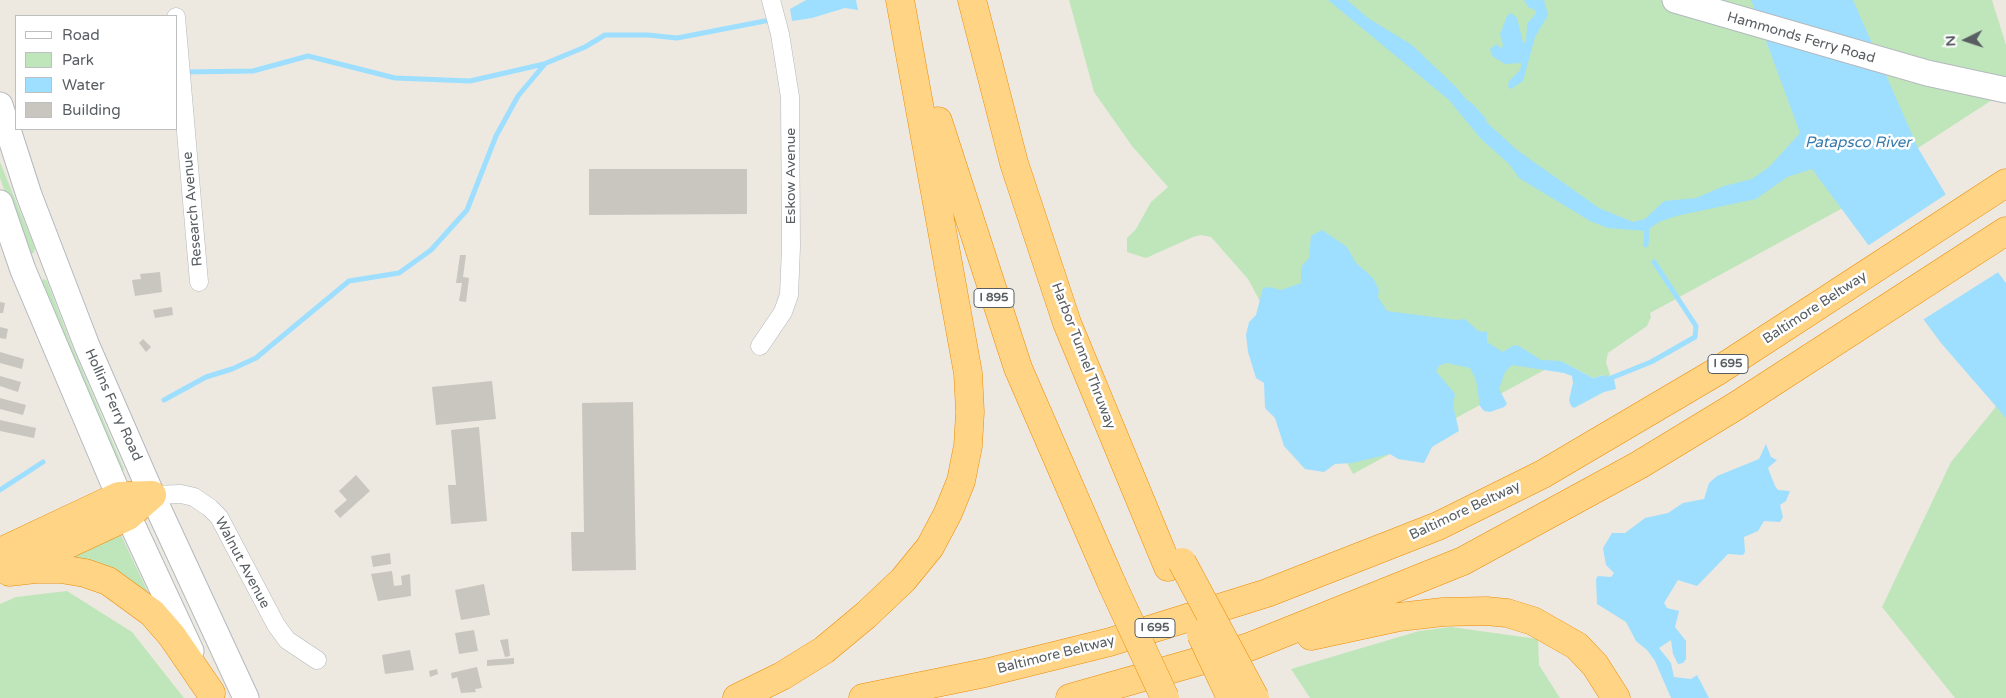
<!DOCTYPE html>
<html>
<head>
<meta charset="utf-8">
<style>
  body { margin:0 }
  #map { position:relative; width:2006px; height:698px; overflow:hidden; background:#ede9e0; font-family:"Varela Round",sans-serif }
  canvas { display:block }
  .legend { position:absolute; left:15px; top:15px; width:162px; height:115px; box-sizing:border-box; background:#fff; border:1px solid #bdbfc0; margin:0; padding:6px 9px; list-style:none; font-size:15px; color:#595e62 }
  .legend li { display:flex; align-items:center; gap:10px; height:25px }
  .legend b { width:25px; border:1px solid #bdbfc0 }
  .north { position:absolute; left:1941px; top:15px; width:50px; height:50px; -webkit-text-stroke:4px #fff; paint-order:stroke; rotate:266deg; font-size:14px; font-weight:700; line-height:20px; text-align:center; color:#595e62 }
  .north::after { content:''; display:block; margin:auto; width:18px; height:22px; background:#595e62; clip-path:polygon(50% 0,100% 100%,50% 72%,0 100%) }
</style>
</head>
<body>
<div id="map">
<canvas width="2006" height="698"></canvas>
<ul class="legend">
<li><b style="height:6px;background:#fff"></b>Road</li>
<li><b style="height:14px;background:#bfe6bb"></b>Park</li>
<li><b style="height:14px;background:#9edeff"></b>Water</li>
<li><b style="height:14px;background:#c9c5bf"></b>Building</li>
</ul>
<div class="north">N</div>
</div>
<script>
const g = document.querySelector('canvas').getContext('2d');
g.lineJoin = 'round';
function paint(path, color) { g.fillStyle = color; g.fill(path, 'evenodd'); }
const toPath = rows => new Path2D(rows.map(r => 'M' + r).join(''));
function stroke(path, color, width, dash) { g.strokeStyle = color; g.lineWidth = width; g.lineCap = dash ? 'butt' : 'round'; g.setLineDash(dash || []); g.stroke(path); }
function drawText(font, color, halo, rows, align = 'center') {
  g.font = font + ' "Varela Round",sans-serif'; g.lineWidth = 5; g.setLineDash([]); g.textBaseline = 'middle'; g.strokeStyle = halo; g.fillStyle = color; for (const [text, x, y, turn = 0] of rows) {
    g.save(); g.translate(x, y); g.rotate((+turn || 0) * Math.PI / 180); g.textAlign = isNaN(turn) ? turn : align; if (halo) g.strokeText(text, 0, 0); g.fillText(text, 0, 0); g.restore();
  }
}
const green = toPath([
  [1069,0,1992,0,2006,45,2006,91,1918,148,1841,209,1650,313,1651,317,1647,326,1608,353,1606,362,1611,378,1604,375,1593,378,1561,361,1353,474,1248,279,1211,237,1201,235,1193,237,1146,258,1127,252,1127,238,1136,229,1151,202,1168,187,1132,146,1094,92],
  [0,162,35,248,34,252,31,255,25,250,0,178],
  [44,279,47,281,71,344,124,469,122,473,40,281],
  [2006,366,2006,698,1955,698,1882,607,1951,462,1995,408],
  [117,534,121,535,154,605,61,561],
  [67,591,132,632,184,698,0,698,0,604,16,597],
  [1451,627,1538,639,1539,665,1560,698,1310,698,1291,669,1419,631]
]);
const water = toPath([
  [806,0,856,0,858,10,845,8,812,18,792,21,790,9],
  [1328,0,1347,0,1368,18,1412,45,1456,87,1481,117,1517,150,1599,208,1633,222,1645,219,1664,201,1696,198,1724,186,1752,179,1769,167,1800,133,1751,0,1853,0,1918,148,1970,235,2006,283,2006,418,1941,343,1812,169,1787,177,1756,199,1676,216,1659,222,1646,231,1608,228,1590,221,1519,178,1509,164,1481,139,1449,100],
  [1524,0,1544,0,1548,15,1535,37,1523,81,1511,89,1508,87,1509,81,1520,70,1522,63,1505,64,1492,56,1490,49,1496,44,1501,48,1503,46,1500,34,1507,16,1511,13,1517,18,1523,42,1526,43,1527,24,1536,13,1535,10,1528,7],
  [1322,230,1347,247,1356,263,1373,278,1379,290,1378,297,1387,311,1456,320,1465,319,1478,331,1487,332,1487,342,1503,352,1514,345,1519,346,1541,360,1561,361,1593,378,1605,375,1614,379,1616,389,1604,392,1574,408,1571,406,1569,400,1573,383,1572,376,1564,373,1512,365,1505,372,1499,389,1507,404,1504,407,1490,412,1484,411,1480,406,1476,380,1470,368,1446,363,1439,366,1436,371,1455,394,1453,405,1459,431,1432,447,1424,463,1398,459,1390,454,1352,463,1335,464,1324,472,1305,469,1284,446,1275,418,1265,408,1264,383,1256,378,1248,352,1246,335,1249,322,1256,315,1263,288,1270,287,1281,290,1301,283,1301,267,1309,258,1311,236],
  [1766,444,1771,457,1777,460,1768,468,1775,486,1778,490,1790,491,1786,501,1780,505,1783,517,1780,522,1764,521,1758,531,1744,537,1745,552,1743,555,1728,554,1697,586,1678,580,1664,603,1667,608,1679,611,1675,627,1686,641,1686,659,1683,663,1678,664,1673,654,1671,640,1659,648,1671,663,1674,677,1691,679,1697,675,1709,698,1671,698,1655,661,1647,650,1636,641,1626,622,1597,604,1596,579,1598,576,1611,577,1614,573,1606,565,1603,548,1612,533,1625,533,1645,518,1668,513,1683,503,1704,499,1709,483,1717,476,1759,459]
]);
const pier = toPath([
  [1948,193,1972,233,2000,271,1921,321,1866,247]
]);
const stream = toPath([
  [183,72,253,71,308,56,395,78,470,81,544,64,585,47,605,35,648,35,677,38,765,21],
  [1469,104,1484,120],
  [1646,245,1647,226],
  [1611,378,1651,362,1695,337,1696,326,1654,262],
  [164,400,206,377,232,369,256,358,349,281,399,273,431,250,467,210,496,136,518,96,544,65],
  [0,490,43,462]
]);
const building = toPath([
  [589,169,747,169,747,214,589,215],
  [460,255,466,255,463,277,469,278,466,302,459,301,462,283,456,283],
  [160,272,162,292,135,296,132,280,141,279,140,274],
  [0,302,5,303,3,313,0,313],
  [172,307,173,315,155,318,153,310],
  [0,327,8,329,6,339,0,338],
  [143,339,151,347,146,352,139,343],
  [0,352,24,359,22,369,0,363],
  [0,376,21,382,18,392,0,386],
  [492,381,496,419,436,425,432,387],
  [0,398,26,405,23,415,0,409],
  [633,402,636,570,572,571,571,532,584,532,582,403],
  [0,420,36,428,34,438,0,431],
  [479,427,487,521,451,524,448,485,456,485,451,430],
  [356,475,370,491,340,518,334,511,347,500,339,491],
  [390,553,391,564,373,567,371,556],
  [392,571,394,586,402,585,401,576,410,574,411,596,378,601,371,574],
  [484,584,490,615,461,620,455,590],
  [474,630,478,651,459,654,455,633],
  [508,639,510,656,505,657,500,640],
  [410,650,414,670,385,674,382,655],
  [514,658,514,664,487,666,487,660],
  [477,667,482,688,475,689,476,692,461,693,457,677,452,679,451,673],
  [437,669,438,674,430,677,429,671]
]);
const street = toPath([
  [176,17,199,282],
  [760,346,783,312,789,295,791,247,790,97,780,34,771,0],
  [152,495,181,494,194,497,210,508,219,517,276,625,287,640,317,660]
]);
const secondary = toPath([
  [1675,0,1927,73,2006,90],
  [0,105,29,195,87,346,152,495,246,698],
  [0,203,23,270,119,496,191,651]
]);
const highway = toPath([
  [972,0,1014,163,1067,323,1168,567],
  [938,121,1018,368,1112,584],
  [0,552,119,496,152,495],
  [21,566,128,516,152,495],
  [9,572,35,569,61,569,85,573,108,581,152,613,172,636,211,693],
  [1311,636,1399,617,1443,612,1486,611,1507,613,1533,621,1577,646,1595,665,1616,698],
  [737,698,782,676,824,650,866,615,903,580,930,547,948,513,961,481,968,446,970,412,968,373,900,0],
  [863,698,985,673,1110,642,1267,593,1438,526,1543,474,1716,372,2006,183],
  [1070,698,1249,647,1463,561,1639,465,1736,406,2006,231]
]);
const highwayBridge = toPath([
  [1182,562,1255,698],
  [1112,584,1165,698],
  [1201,634,1231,698]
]);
const shields = [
  [994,298,40],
  [1728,364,40],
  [1155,628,40]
];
const shieldNames = [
  ["I 895",994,298],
  ["I 695",1728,364],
  ["I 695",1155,628]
];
const streetNames = [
  ["Hammonds Ferry Road",1801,38,16],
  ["Eskow Avenue",791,176,-90],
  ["Research Avenue",193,209,-95],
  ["Baltimore Beltway",1815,308,-33],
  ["Harbor Tunnel Thruway",1083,356,69],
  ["Hollins Ferry Road",113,405,66],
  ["Baltimore Beltway",1465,511,-25],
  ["Walnut Avenue",242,563,62],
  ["Baltimore Beltway",1056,655,-14]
];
const waterNames = [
  ["Patapsco River",1858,143]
];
paint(green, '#bfe6bb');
paint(water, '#9edeff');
paint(pier, '#ede9e0');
stroke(stream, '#9edeff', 5);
paint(building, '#c9c5bf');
stroke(street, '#b3b7bc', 19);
stroke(secondary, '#b4b9be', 27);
stroke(highway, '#ed8b00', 29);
stroke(street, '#fff', 18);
stroke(secondary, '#fff', 25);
stroke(highway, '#ffd485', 28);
stroke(highwayBridge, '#ed8b00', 29, []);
stroke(highwayBridge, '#ffd485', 28);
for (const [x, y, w] of shields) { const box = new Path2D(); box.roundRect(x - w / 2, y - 9.5, w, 19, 4); g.fillStyle = '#fff'; g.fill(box); stroke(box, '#595e62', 1); }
drawText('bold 12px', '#595e62', null, shieldNames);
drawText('14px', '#595e62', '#fff', streetNames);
drawText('italic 15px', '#367aab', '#fff', waterNames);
</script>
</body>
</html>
